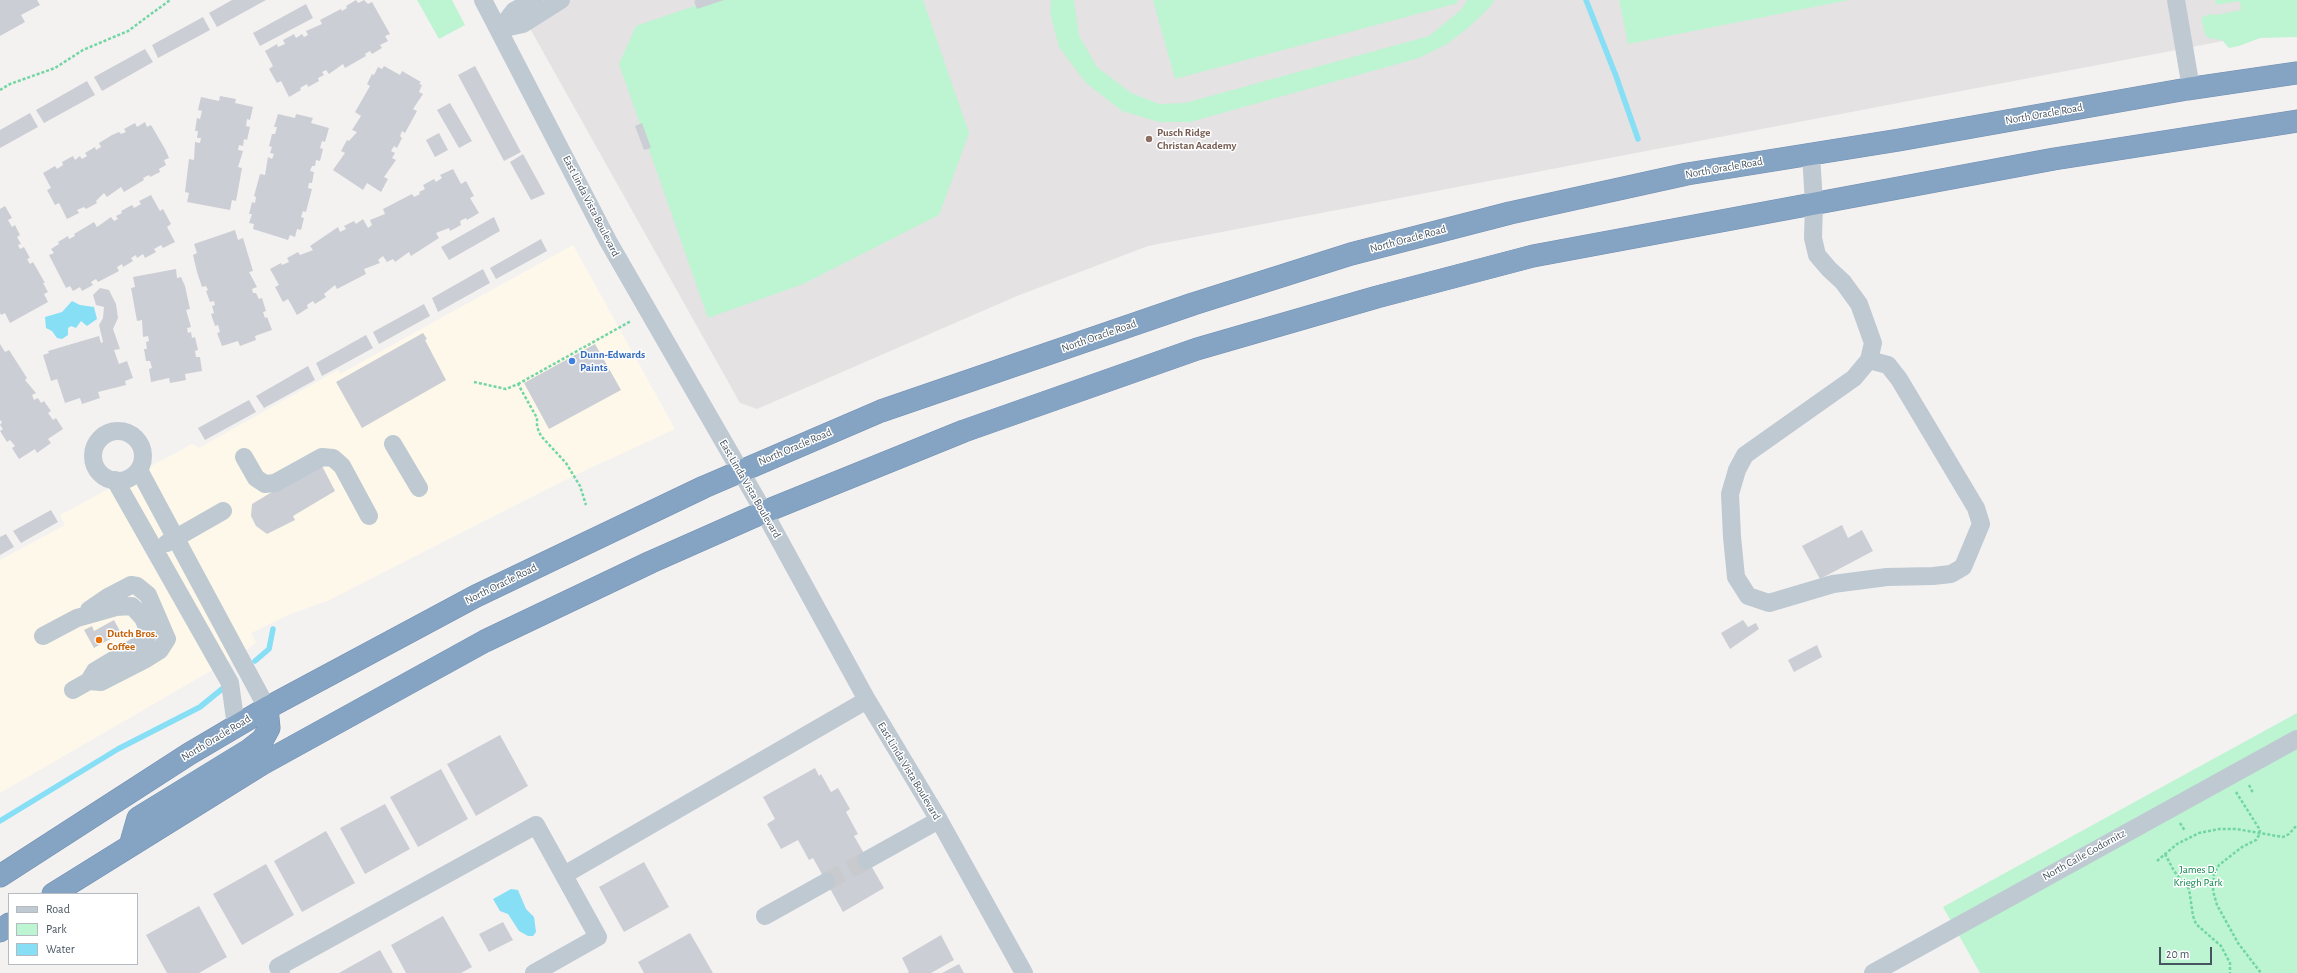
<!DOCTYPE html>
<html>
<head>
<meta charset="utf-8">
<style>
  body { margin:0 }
  #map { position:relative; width:2297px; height:973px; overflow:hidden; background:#f4f1f1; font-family:"Alegreya Sans",sans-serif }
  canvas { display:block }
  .legend { position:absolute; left:8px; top:893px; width:130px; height:72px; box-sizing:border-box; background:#fff; border:1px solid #b5bbc0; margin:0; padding:5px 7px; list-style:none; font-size:12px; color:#475561 }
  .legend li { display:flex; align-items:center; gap:8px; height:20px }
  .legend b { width:20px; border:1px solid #b5bbc0 }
  .scale { position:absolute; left:2159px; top:947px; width:53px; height:18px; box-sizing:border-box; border:2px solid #475561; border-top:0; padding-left:5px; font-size:12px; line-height:14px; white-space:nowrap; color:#475561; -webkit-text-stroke:3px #fff; paint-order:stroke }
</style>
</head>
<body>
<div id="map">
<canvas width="2297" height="973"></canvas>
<ul class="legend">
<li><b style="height:5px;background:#bec9d2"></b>Road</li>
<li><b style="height:11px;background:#bdf4d2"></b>Park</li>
<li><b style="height:11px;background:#86dff5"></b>Water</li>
</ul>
<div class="scale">20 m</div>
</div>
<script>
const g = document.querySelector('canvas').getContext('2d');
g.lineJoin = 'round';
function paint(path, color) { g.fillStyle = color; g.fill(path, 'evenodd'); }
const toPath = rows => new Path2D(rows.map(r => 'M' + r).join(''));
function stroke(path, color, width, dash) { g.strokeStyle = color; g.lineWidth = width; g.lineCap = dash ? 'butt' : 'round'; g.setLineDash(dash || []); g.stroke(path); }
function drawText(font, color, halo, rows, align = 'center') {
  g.font = font + ' "Alegreya Sans",sans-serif'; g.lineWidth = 3; g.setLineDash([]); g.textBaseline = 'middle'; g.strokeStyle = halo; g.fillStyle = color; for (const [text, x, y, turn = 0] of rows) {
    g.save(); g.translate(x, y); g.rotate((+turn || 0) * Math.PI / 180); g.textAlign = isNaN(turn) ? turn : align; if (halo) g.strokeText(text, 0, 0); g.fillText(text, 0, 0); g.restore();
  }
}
const commercial = toPath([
  [573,245,675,429,573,476,327,601,288,615,251,633,256,643,245,651,0,793,0,560,65,525,60,515,192,444,199,448,338,370,340,374]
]);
const education = toPath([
  [514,0,2297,0,2297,27,1148,246,1017,296,757,409,740,403]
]);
const green = toPath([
  [417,0,452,0,465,25,439,39],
  [712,0,923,0,969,133,939,215,803,284,708,318,619,64,636,26],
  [1051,0,1074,0,1079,36,1097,67,1131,93,1159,104,1185,103,1429,36,1461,10,1467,0,1494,0,1491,6,1468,28,1447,44,1419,58,1190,122,1159,122,1122,111,1086,83,1059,47,1050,12],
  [1153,0,1457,0,1458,3,1175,79],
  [1619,0,1849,0,1628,44],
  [2215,0,2297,0,2297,37,2260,38,2239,46,2229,48,2222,40,2208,38,2205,34,2201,18,2210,14,2216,15,2241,10,2240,1,2216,5],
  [2297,713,2297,973,1980,973,1943,907]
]);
const water = toPath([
  [72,301,80,305,94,307,97,319,87,326,81,321,76,328,71,326,68,328,68,335,62,339,57,338,52,331,46,328,45,317,62,312],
  [511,889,518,890,526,909,534,917,536,932,533,936,528,936,519,931,508,914,500,911,493,899]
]);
const stream = toPath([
  [1586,0,1616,76,1638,139],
  [255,661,269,649,273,629],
  [0,821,118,749,200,707,222,689]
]);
const building = toPath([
  [0,0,37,0,40,5,21,15,25,22,0,36],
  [232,0,266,0,217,27,209,13],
  [356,0,358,3,364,0,368,4,372,2,390,34,385,36,388,41,380,45,382,48,372,54,370,51,365,54,366,56,345,68,343,64,329,74,326,70,322,72,324,75,318,78,319,81,308,87,307,84,300,88,301,90,289,97,281,81,277,83,269,69,273,66,265,51,277,44,278,47,285,44,283,40,294,34,296,38,302,34,304,37,308,35,306,31,322,24,320,20,341,9,342,11,347,8,346,6],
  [696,0,724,0,697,9,694,1],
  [306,4,313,18,260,46,253,33],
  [203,17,210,30,158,58,152,45],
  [145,49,153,62,102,91,94,77],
  [384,66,400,75,402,71,421,82,419,84,422,85,419,92,423,94,413,109,417,111,405,133,402,131,400,136,402,138,397,148,394,146,391,151,395,153,392,158,396,160,384,177,388,179,381,192,367,183,363,190,333,170,345,153,341,151,347,140,349,141,357,132,352,130,361,116,355,112,370,86,367,84,372,74,374,75,378,67,382,69],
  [475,66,521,152,504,161,458,75],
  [87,81,95,95,44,123,36,110],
  [220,96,236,99,235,103,253,107,250,120,247,119,246,126,250,127,247,140,244,139,243,146,239,145,238,150,243,151,238,167,242,168,236,201,232,200,230,210,187,202,189,193,185,192,189,159,194,160,195,142,200,143,201,138,197,138,198,131,195,131,197,118,200,119,202,111,198,110,201,97,219,101],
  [450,103,472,141,459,148,437,110],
  [30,113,38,127,0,148,0,130],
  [278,114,295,118,296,114,313,118,311,123,329,128,325,142,322,141,320,148,323,149,320,161,316,160,315,166,312,166,310,171,314,172,312,183,309,183,308,188,312,189,306,212,303,211,301,217,304,218,301,230,297,229,295,237,290,235,288,240,253,229,254,224,249,223,252,214,249,214,252,202,255,203,256,197,254,196,260,174,265,175,268,157,272,159,274,154,270,153,272,147,269,146,272,134,275,134,277,127,274,127],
  [145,122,147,127,151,125,165,149,169,158,164,160,166,165,159,169,160,172,150,177,149,175,143,178,144,180,124,192,121,187,107,197,104,193,96,201,97,203,86,209,84,207,77,210,79,213,67,219,59,203,55,205,47,190,51,188,43,173,55,166,57,169,63,165,62,162,73,156,75,160,80,156,82,159,87,156,85,153,95,147,96,150,101,147,99,143,112,135,119,132,121,134,126,132,124,129,135,123,137,127],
  [642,123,651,148,644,150,635,126],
  [439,133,448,150,435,157,426,140],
  [523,154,545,194,531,200,510,162],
  [453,169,461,184,466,181,474,196,470,198,479,213,467,220,466,218,460,221,461,225,450,231,449,228,436,233,439,238,411,256,409,252,395,262,393,259,387,262,383,256,378,260,380,263,364,269,366,274,337,289,335,285,324,294,326,297,315,304,313,301,307,305,308,308,297,315,288,299,283,302,275,287,279,285,270,269,281,263,282,265,289,262,287,258,298,252,300,255,313,250,310,246,338,227,340,232,346,229,344,226,354,221,356,224,363,219,368,228,372,225,370,220,385,214,383,209,412,194,414,197,420,194,419,192,425,189,423,185,434,179,436,182,442,178,440,175],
  [151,195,160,211,163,209,171,224,167,227,175,242,163,248,161,245,154,249,156,252,145,258,143,254,137,258,136,255,131,258,133,261,123,267,122,264,117,267,119,271,98,282,96,279,91,282,93,285,82,291,80,287,73,291,70,286,66,288,49,255,54,253,51,249,59,244,58,242,68,236,69,239,75,236,74,234,94,222,97,227,111,217,114,221,118,219,116,216,122,213,121,211,132,205,134,208,141,204,139,201],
  [5,206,12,218,8,220,12,227,15,225,20,235,17,237,21,244,18,245,20,249,24,247,30,258,27,259,30,264,33,262,45,283,43,283,48,292,44,294,48,302,10,323,5,313,1,315,0,313,0,209],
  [494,217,500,231,449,260,441,247],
  [235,230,238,240,243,238,253,271,249,272,257,287,252,289,253,293,256,293,259,299,262,298,266,311,263,312,265,318,267,317,272,330,255,336,256,340,240,346,238,341,222,346,217,333,220,332,218,325,215,326,211,314,214,313,212,306,215,305,214,301,210,302,206,291,208,290,206,286,202,287,197,272,193,255,197,253,194,244],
  [541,239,547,251,496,279,490,268],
  [176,269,177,278,181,277,185,286,190,309,186,310,191,327,187,328,188,333,191,332,192,338,195,337,198,350,195,351,196,357,200,357,202,371,185,374,186,380,170,383,169,378,151,382,149,369,152,368,150,361,146,361,144,349,147,349,146,342,149,341,148,336,143,337,142,320,137,321,131,288,135,287,133,277],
  [483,269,490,283,438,312,432,298],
  [100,288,109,290,116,304,118,318,113,329,120,349,114,350,119,364,127,361,133,378,125,381,126,385,98,392,100,398,82,404,80,398,65,403,57,379,51,381,43,355,49,353,48,351,99,336,101,343,103,342,99,325,103,318,104,307,96,305,93,295],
  [424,304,430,316,379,344,373,332],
  [423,333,427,339,425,340,446,380,362,428,336,382],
  [366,335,373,348,322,376,316,363],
  [0,344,5,352,9,350,27,378,25,380,36,393,32,395,34,400,38,398,41,403,44,401,51,411,48,413,53,420,56,418,63,429,48,439,51,443,37,453,35,449,19,459,12,448,15,446,10,440,7,442,0,431,3,429,0,425,2,422,0,420],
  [595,344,621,390,549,429,524,383],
  [308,366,315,380,264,408,256,396],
  [249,400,256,412,205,440,198,428],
  [322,466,335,491,293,516,295,520,267,534,256,526,251,516,252,504,272,492,271,491],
  [51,510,58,522,21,543,13,531],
  [1842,525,1848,538,1862,530,1873,551,1820,579,1802,546],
  [6,534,14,547,0,555,0,537],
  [114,620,121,633,94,648,84,630,92,626,94,631],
  [1743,620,1748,627,1756,623,1759,629,1730,649,1721,633],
  [1817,645,1822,657,1794,672,1788,660],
  [500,735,528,786,476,816,447,764],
  [815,768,819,776,821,774,831,792,838,788,850,809,846,812,858,834,854,836,884,888,843,912,813,858,809,860,798,840,781,849,767,824,775,819,763,797],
  [441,769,468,819,418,847,390,797],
  [385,804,410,849,365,874,340,828],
  [326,831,355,883,302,912,274,861],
  [644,862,669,907,624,932,599,887],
  [266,864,294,915,242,945,213,894],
  [199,906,227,957,199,973,167,973,146,935],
  [443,916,472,967,461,973,406,973,391,945],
  [503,922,513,940,489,952,479,934],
  [690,933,713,973,644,973,638,962],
  [941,935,954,960,931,973,907,973,909,972,902,958],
  [380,950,393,973,339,973],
  [959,964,964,973,942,973]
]);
const minorTunnel = toPath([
  [826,882,867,860]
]);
const path = toPath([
  [0,90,10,84,55,68,83,50,128,31,170,0],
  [474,382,506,389,518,384,537,418,537,427,541,436,566,463,580,486,586,505],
  [518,384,631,321],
  [2249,785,2253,793],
  [2236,792,2260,830,2259,835,2256,840,2242,847,2219,865,2214,874,2213,891,2217,905,2238,943,2261,973],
  [2180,823,2185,831],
  [2165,854,2174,871,2189,889,2193,916,2196,924,2221,946,2230,963,2230,973],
  [2157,861,2177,844,2199,833,2219,829,2236,829,2283,837,2289,834,2297,825]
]);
const minor = toPath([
  [483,0,608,241,764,512,867,700,939,820,1024,973],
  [2176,0,2191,88],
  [500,29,523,24,561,0],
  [500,29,514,11,534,0],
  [1811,154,1814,204,1813,238,1817,255,1829,269,1843,282,1859,304,1873,343,1869,360,1854,378,1745,455,1737,470,1730,494,1732,537,1736,577,1748,596,1769,603,1833,584,1887,577,1933,576,1951,574,1963,567,1981,524,1976,508,1899,379,1888,365,1869,360],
  '93 456a25 25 0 1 1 50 0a25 25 0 1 1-50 0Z',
  [393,444,419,488],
  [244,457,256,478,265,484,275,483,322,457,333,458,342,466,369,516],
  [139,470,267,708],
  [115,480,230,683,236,726],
  [167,543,223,511],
  [89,610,108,597,131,585,137,586,148,595,167,639,160,650,144,660,101,682,89,681],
  [43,636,77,618,116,607,132,606,143,618,149,632,145,641,95,671,89,681,73,690],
  [867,860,939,820],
  [564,875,867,700],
  [765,916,826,882],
  [281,973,278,967,536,825,598,937,534,973],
  [1873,973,2297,739]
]);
const highway = toPath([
  [130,846,138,818,249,750,263,739,269,728,267,708],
  [0,876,189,754,267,708,476,596,704,487,881,411,1193,304,1351,254,1510,213,1687,174,1899,140,2187,89,2297,73],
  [53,894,262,764,485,641,651,562,764,512,964,431,1197,349,1377,297,1533,256,2054,159,2297,121],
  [0,931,9,924]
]);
const markers = [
  [1149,139,4,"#8d6e63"],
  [572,361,4,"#3f7fe0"],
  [99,640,4,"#e8710a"]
];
const streetNames = [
  ["North Oracle Road",2044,114,-10],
  ["North Oracle Road",1724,168,-10],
  ["East Linda Vista Boulevard",591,206,63],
  ["North Oracle Road",1408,239,-15],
  ["North Oracle Road",1099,336,-19],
  ["North Oracle Road",795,447,-23],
  ["East Linda Vista Boulevard",750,489,60],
  ["North Oracle Road",501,584,-26],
  ["North Oracle Road",216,738,-31],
  ["East Linda Vista Boulevard",909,771,59],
  ["North Calle Godornitz",2084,855,-29]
];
const educationNames = [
  ["Pusch Ridge",1157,133],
  ["Christan Academy",1157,146]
];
const shopNames = [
  ["Dunn-Edwards",580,355],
  ["Paints",580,368]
];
const foodNames = [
  ["Dutch Bros.",107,634],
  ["Coffee",107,647]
];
const parkNames = [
  ["James D.",2198,870],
  ["Kriegh Park",2198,883]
];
paint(commercial, '#fef8eb');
paint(education, '#e5e2e3');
paint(green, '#bdf4d2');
paint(water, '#86dff5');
stroke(stream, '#86dff5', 5.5);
paint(building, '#cbced4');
stroke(minorTunnel, '#c9cacd', 18, [18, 9]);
stroke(highway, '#708fb0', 23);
stroke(path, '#71d6a4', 2.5, [3, 2]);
stroke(minor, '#bec9d2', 18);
stroke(highway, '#85a4c4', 22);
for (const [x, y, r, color] of markers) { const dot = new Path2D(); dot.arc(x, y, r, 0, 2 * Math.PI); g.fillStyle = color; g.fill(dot); stroke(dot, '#fff', 1.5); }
drawText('11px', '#475561', '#fff', streetNames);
drawText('bold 11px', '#785e54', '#fff', educationNames, 'left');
drawText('bold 11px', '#366cbe', '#fff', shopNames, 'left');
drawText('bold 11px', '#c56008', '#fff', foodNames, 'left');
drawText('11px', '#0e864a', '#fff', parkNames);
</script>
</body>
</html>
